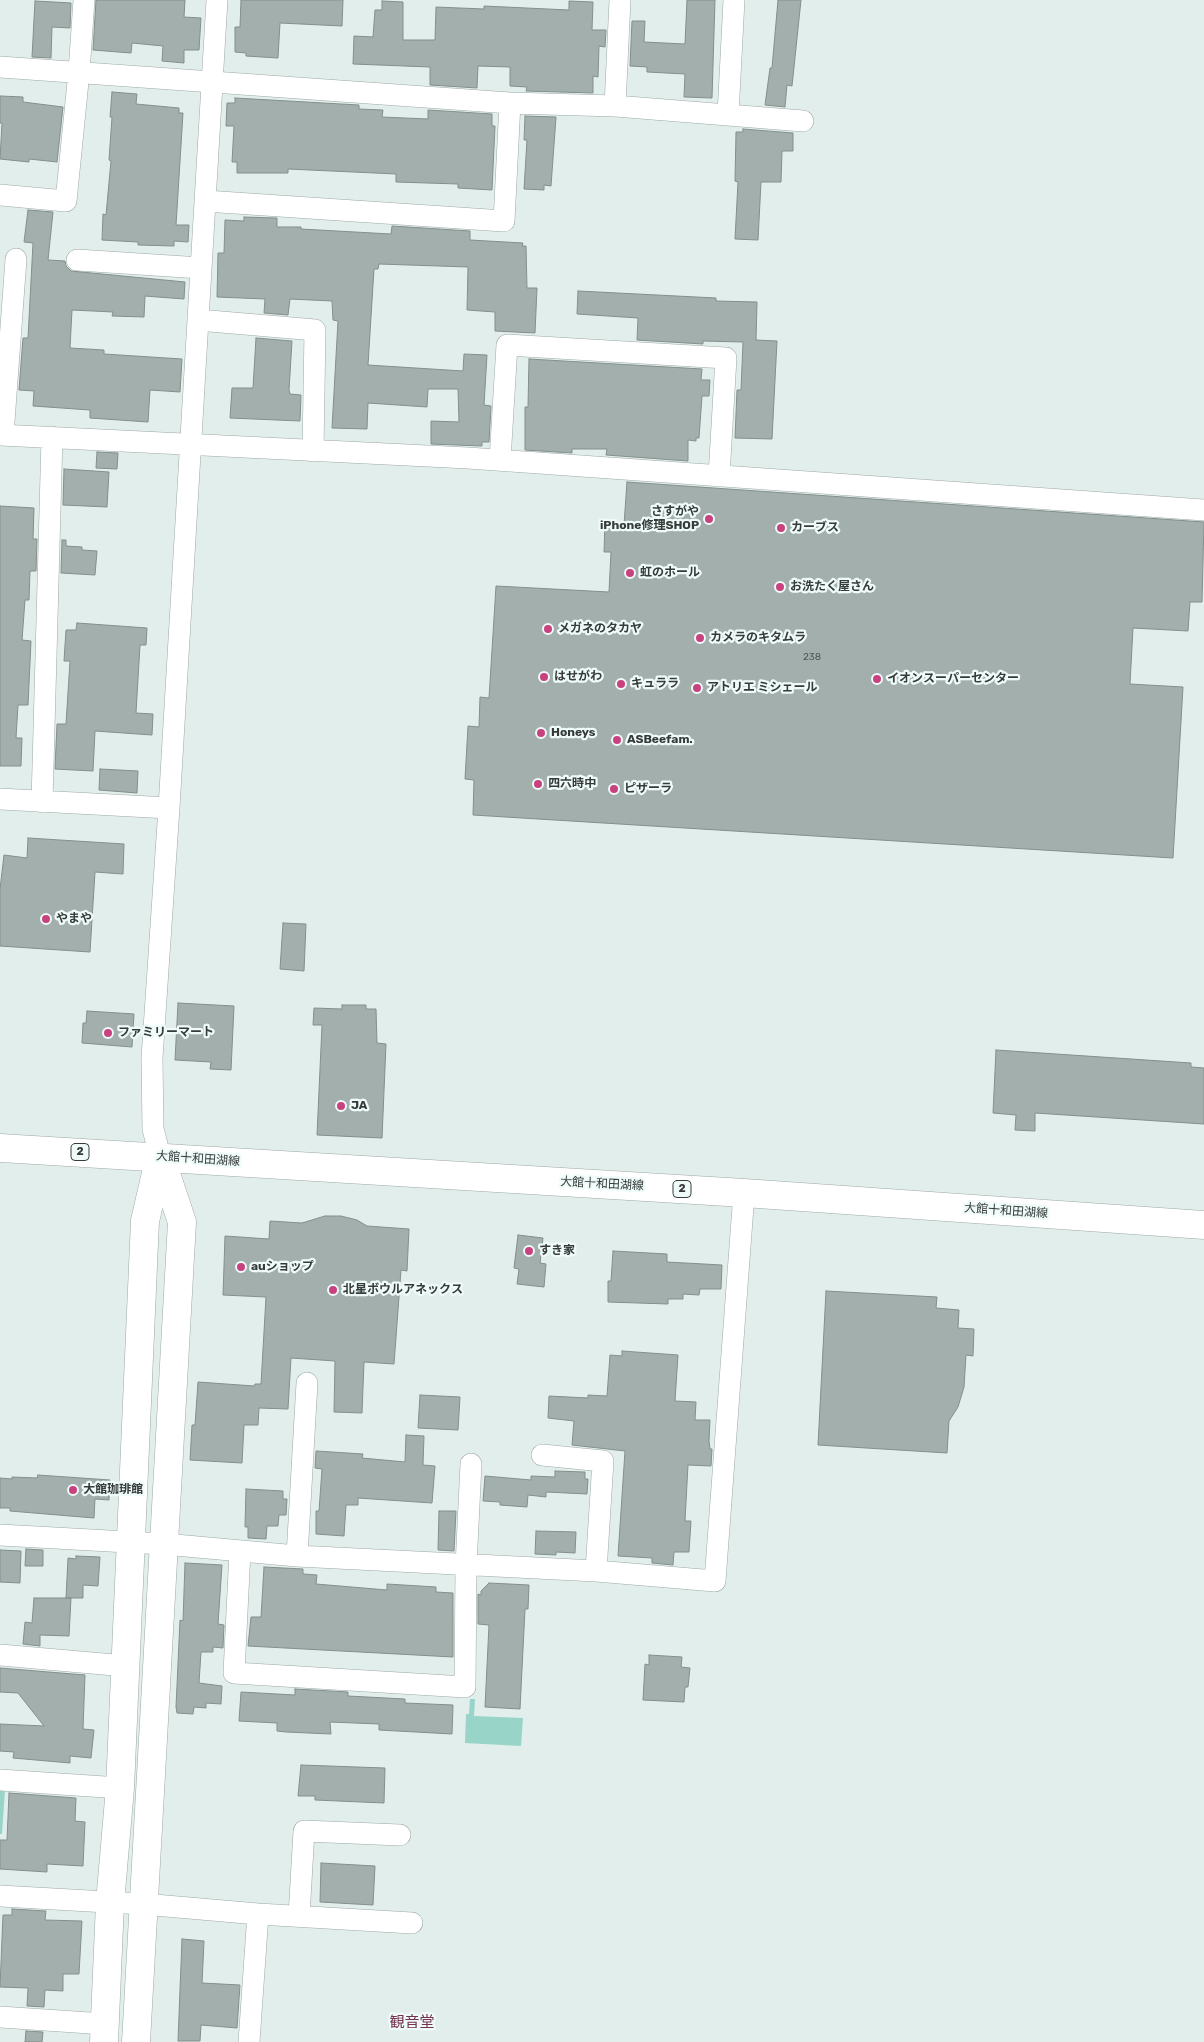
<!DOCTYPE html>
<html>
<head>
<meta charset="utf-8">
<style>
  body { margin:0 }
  canvas { display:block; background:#e1eeeb }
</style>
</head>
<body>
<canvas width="1204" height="2042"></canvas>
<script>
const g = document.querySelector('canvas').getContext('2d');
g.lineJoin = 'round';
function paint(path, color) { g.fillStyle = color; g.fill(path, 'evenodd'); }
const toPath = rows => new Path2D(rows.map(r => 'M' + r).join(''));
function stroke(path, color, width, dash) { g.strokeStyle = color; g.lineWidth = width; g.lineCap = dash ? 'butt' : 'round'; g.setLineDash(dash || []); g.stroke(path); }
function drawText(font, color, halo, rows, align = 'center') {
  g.font = font + ' Rubik,"Noto Sans JP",sans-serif'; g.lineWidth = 4.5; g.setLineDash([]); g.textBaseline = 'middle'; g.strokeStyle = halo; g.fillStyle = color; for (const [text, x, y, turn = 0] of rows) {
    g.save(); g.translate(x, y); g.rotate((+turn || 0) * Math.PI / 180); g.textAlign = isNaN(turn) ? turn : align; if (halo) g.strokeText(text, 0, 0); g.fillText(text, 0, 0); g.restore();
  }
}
const green = toPath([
  [470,1699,475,1699,474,1716,523,1718,521,1746,465,1743,466,1714,469,1714],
  [0,1789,5,1790,2,1834,0,1834]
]);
const building = toPath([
  [96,0,185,0,184,17,201,18,199,50,184,50,184,63,162,61,163,46,132,43,131,53,93,50,96,0],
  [241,0,343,0,342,26,280,23,278,58,246,56,246,53,235,52,235,27,240,27,241,0],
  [687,0,715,0,712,98,684,97,685,74,647,72,647,67,630,66,632,21,645,21,644,42,685,44,687,0],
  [778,0,801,0,792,86,787,85,785,107,765,105,770,68,772,68,778,0],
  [35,1,71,3,70,28,52,27,51,58,32,57,35,1],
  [382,1,403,2,403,40,435,40,436,7,484,9,484,6,569,10,569,1,593,2,592,30,606,30,605,47,599,46,598,77,593,76,593,93,526,91,527,87,510,86,510,67,478,66,477,88,430,85,430,67,353,64,354,36,373,37,375,10,382,10,382,1],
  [112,92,137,94,136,104,179,108,179,113,183,113,176,225,189,225,188,242,174,241,174,246,138,245,138,242,102,240,103,214,106,215,111,161,109,160,112,117,110,117,112,92],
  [0,96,23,97,23,102,63,107,57,162,29,159,29,162,0,159,2,123,0,123,0,96],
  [235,98,359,105,359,109,383,110,382,117,428,119,428,110,492,114,492,126,495,126,492,190,458,188,458,184,396,182,396,174,288,169,288,173,237,173,237,162,232,162,234,126,226,126,227,103,235,103,235,98],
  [525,116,556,117,551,186,544,185,544,190,524,189,527,140,524,140,525,116],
  [743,129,793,133,793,151,782,151,781,182,761,182,758,240,735,239,738,182,735,181,736,132,743,132,743,129],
  [28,210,53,212,48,260,65,261,66,266,71,271,185,282,184,299,145,296,144,317,112,316,113,312,72,310,70,348,104,350,104,354,182,359,180,392,150,390,148,422,90,418,90,410,33,406,34,391,19,390,23,338,28,338,33,243,24,242,28,210],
  [244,217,277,218,277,227,301,227,301,229,391,234,392,226,470,231,470,240,523,243,522,246,526,246,527,288,537,288,535,333,495,331,495,312,467,310,468,267,379,264,378,269,374,269,368,365,463,371,464,354,487,355,484,405,491,406,489,442,482,442,482,446,431,444,431,421,459,422,458,389,428,389,427,407,368,403,367,429,332,428,338,321,333,320,332,301,290,299,288,315,264,313,265,299,217,297,218,253,224,253,225,220,244,221,244,217],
  [578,291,716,298,716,301,757,302,756,340,777,341,772,439,735,438,737,390,741,390,743,342,703,341,703,344,637,340,638,318,577,314,578,291],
  [256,338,292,341,289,390,290,394,301,395,300,421,230,418,232,388,253,388,256,338],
  [529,359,702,369,701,380,710,380,709,396,702,396,699,438,696,438,696,441,688,440,688,461,606,455,607,449,572,449,572,453,525,450,525,407,528,407,529,359],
  [97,452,118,453,117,469,96,468,97,452],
  [64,469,109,472,107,507,63,505,64,469],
  [627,482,1204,522,1202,602,1190,602,1188,631,1133,628,1130,684,1183,687,1173,858,473,815,474,780,465,779,468,726,479,727,480,697,489,698,496,586,609,592,611,552,604,552,605,523,624,525,627,482],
  [0,506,34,508,33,539,37,539,36,571,30,571,29,600,25,600,22,640,31,641,28,705,18,705,16,738,22,738,21,766,0,766,0,506],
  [62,540,66,540,66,546,82,547,82,550,97,551,95,575,61,573,62,540],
  [77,623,147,628,146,645,140,645,136,713,153,714,152,735,95,731,93,771,55,769,57,724,66,724,70,661,64,661,66,630,76,630,77,623],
  [100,769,138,771,137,793,99,790,100,769],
  [28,838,124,844,123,874,95,872,90,952,0,946,0,889,4,855,27,858,28,838],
  [283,923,306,924,304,971,280,969,283,923],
  [178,1003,234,1006,231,1070,210,1069,211,1062,175,1060,178,1003],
  [342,1005,366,1005,366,1009,376,1009,377,1043,386,1044,382,1138,317,1135,322,1025,313,1025,314,1008,342,1009,342,1005],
  [87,1011,134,1014,132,1047,82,1043,83,1023,86,1023,87,1011],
  [996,1050,1191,1063,1191,1067,1204,1068,1204,1124,1035,1113,1035,1131,1015,1130,1016,1115,993,1113,996,1050],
  [325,1216,341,1216,357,1220,367,1226,409,1229,407,1271,401,1270,394,1364,364,1362,362,1413,334,1412,335,1361,291,1358,288,1409,259,1408,258,1425,244,1425,242,1463,190,1460,192,1425,195,1425,198,1382,254,1386,255,1384,261,1384,266,1297,223,1295,225,1236,269,1239,270,1221,302,1223,325,1216],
  [518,1235,543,1238,540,1263,546,1264,544,1287,517,1284,519,1269,514,1268,518,1235],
  [613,1251,667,1254,667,1262,722,1265,721,1289,700,1289,699,1295,683,1294,683,1299,668,1299,668,1304,608,1302,608,1281,611,1281,613,1251],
  [826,1291,937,1297,936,1308,959,1310,958,1328,974,1329,973,1356,966,1355,964,1387,958,1407,949,1421,947,1453,818,1445,826,1291],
  [622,1351,678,1355,675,1401,696,1402,695,1420,710,1420,709,1441,710,1449,712,1449,711,1466,688,1465,685,1521,691,1521,689,1552,674,1552,673,1565,652,1563,652,1558,618,1556,625,1451,572,1445,574,1421,548,1418,549,1396,588,1398,588,1395,607,1396,610,1355,622,1356,622,1351],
  [420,1395,460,1397,458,1430,418,1428,420,1395],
  [406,1435,424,1436,423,1465,435,1466,432,1503,358,1498,358,1505,346,1505,344,1536,316,1534,316,1511,319,1511,322,1469,315,1468,316,1451,363,1454,362,1458,405,1462,406,1435],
  [555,1471,585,1472,585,1479,588,1479,587,1494,546,1492,546,1497,528,1495,527,1507,500,1505,500,1502,483,1501,485,1476,531,1480,531,1476,555,1477,555,1471],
  [38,1475,110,1480,109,1500,95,1499,94,1518,10,1511,10,1508,0,1508,0,1478,12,1479,12,1477,37,1478,38,1475],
  [246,1489,283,1491,283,1499,287,1499,286,1515,279,1515,278,1526,267,1526,266,1539,248,1538,248,1527,245,1527,246,1489],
  [439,1511,456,1511,454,1551,438,1550,439,1511],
  [536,1531,576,1532,575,1553,556,1552,556,1555,535,1554,536,1531],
  [26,1549,43,1550,43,1566,25,1566,26,1549],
  [0,1550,21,1551,20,1583,0,1582,0,1550],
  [76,1556,100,1557,98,1586,83,1585,83,1598,66,1598,68,1558,76,1559,76,1556],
  [185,1563,222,1565,218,1624,224,1625,223,1648,213,1647,213,1652,201,1652,199,1683,222,1686,221,1704,206,1703,206,1708,194,1707,193,1714,177,1713,176,1707,180,1620,183,1621,185,1563],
  [264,1567,303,1569,303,1574,317,1575,316,1584,387,1590,387,1584,436,1587,436,1592,453,1593,453,1657,248,1646,251,1617,261,1617,264,1567],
  [489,1583,529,1585,528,1609,525,1609,520,1709,485,1707,489,1625,478,1624,478,1594,481,1595,481,1591,489,1583],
  [34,1598,71,1598,69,1636,40,1635,40,1646,23,1644,25,1622,32,1623,34,1598],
  [649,1655,682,1657,681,1667,690,1668,688,1687,685,1687,684,1702,643,1700,645,1664,649,1665,649,1655],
  [0,1668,85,1675,83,1729,94,1730,91,1758,70,1756,70,1763,13,1758,14,1752,0,1751,0,1724,44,1726,18,1693,0,1692,0,1668],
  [295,1689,348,1692,348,1696,405,1699,405,1703,453,1705,452,1734,379,1730,379,1724,330,1722,331,1734,286,1732,277,1731,277,1723,239,1721,241,1692,295,1695,295,1689],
  [301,1765,385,1768,384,1803,315,1800,315,1796,298,1796,301,1765],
  [9,1793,76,1798,75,1821,85,1822,83,1866,47,1864,47,1872,0,1869,0,1840,7,1840,9,1793],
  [321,1863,375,1866,373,1905,320,1902,321,1863],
  [12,1909,46,1911,45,1920,82,1921,79,1974,63,1974,63,1991,45,1990,44,2007,27,2006,28,1988,0,1987,3,1915,12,1915,12,1909],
  [182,1939,204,1941,202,1983,240,1985,237,2028,201,2025,200,2041,178,2041,182,1939],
  [26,2031,43,2032,42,2042,25,2042,26,2031]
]);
const minor = toPath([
  [0,67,510,103,615,106,803,121],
  [615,106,620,0],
  [728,115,734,0],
  [0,195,66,201,79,72,84,0],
  [205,201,504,221,510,103],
  [77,260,201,268],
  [198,320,315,330,313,451],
  [0,435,468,458,1204,510],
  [3,435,16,259],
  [500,460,507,345,726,358,719,476],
  [0,799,169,808],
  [42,802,52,437],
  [160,1156,153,1129,152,1058,169,808,217,0],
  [542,1455,603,1461,596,1571],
  [0,1535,164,1544,297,1556,596,1571,715,1581,744,1193],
  [240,1551,234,1673,465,1687,466,1566,471,1464],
  [297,1556,307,1383],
  [0,1655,126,1666],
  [0,1780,120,1788],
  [0,1896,143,1904,258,1914,412,1923],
  [299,1916,304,1831,400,1835],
  [0,2017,105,2024],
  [249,2042,258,1914]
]);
const tertiary = toPath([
  [104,2042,110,1903,120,1788,145,1221,160,1156],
  [136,2042,182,1222,160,1156]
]);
const primary = toPath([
  [0,1148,744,1193,1204,1225]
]);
const markers = [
  [709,519,5,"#c94280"],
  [781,528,5,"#c94280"],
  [630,573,5,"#c94280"],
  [780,587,5,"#c94280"],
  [548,629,5,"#c94280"],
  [700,638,5,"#c94280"],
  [544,677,5,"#c94280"],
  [877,679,5,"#c94280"],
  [621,684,5,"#c94280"],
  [697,688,5,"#c94280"],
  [541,733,5,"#c94280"],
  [617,740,5,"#c94280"],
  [538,784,5,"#c94280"],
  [614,789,5,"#c94280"],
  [46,919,5,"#c94280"],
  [108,1033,5,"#c94280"],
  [341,1106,5,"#c94280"],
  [529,1251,5,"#c94280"],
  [241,1267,5,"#c94280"],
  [333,1290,5,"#c94280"],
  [73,1490,5,"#c94280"]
];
const numberNames = [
  ["238",812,657]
];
const shields = [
  [80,1152,18],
  [682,1189,18]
];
const shieldNames = [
  ["2",80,1152],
  ["2",682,1189]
];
const poiNames = [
  ["さすがや",699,512,"right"],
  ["iPhone修理SHOP",699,526,"right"],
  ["カーブス",791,528],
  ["虹のホール",640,573],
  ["お洗たく屋さん",790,587],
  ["メガネのタカヤ",558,629],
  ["カメラのキタムラ",710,638],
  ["はせがわ",554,677],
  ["イオンスーパーセンター",887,679],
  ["キュララ",631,684],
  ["アトリエ ミシェール",707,688],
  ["Honeys",551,733],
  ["ASBeefam.",627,740],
  ["四六時中",548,784],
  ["ピザーラ",624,789],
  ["やまや",56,919],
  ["ファミリーマート",118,1033],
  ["JA",351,1106],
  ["すき家",539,1251],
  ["auショップ",251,1267],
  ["北星ボウルアネックス",343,1290],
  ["大館珈琲館",83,1490]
];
const streetNames = [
  ["大館十和田湖線",198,1159,4],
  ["大館十和田湖線",602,1184,3],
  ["大館十和田湖線",1006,1211,4]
];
const quarterNames = [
  ["観音堂",412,2023]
];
paint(green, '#99d4c9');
paint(building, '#a3afac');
stroke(building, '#838f8d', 1);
stroke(minor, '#9da9a6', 22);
stroke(tertiary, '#9da9a6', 29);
stroke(primary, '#9da9a6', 29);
stroke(minor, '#fff', 21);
stroke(tertiary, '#fff', 28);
stroke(primary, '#fff', 28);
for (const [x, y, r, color] of markers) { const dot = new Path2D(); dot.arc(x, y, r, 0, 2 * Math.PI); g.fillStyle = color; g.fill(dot); stroke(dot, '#eefbf8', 2); }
drawText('10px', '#515856', null, numberNames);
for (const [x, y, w] of shields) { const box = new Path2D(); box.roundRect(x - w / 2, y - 8.5, w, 17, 4); g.fillStyle = '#eefbf8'; g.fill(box); stroke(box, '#363b3a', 1); }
drawText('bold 11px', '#363b3a', null, shieldNames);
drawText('bold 12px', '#363b3a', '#eefbf8', poiNames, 'left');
drawText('12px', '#363b3a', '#eefbf8', streetNames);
drawText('15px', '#75324e', '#eefbf8', quarterNames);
</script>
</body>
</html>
